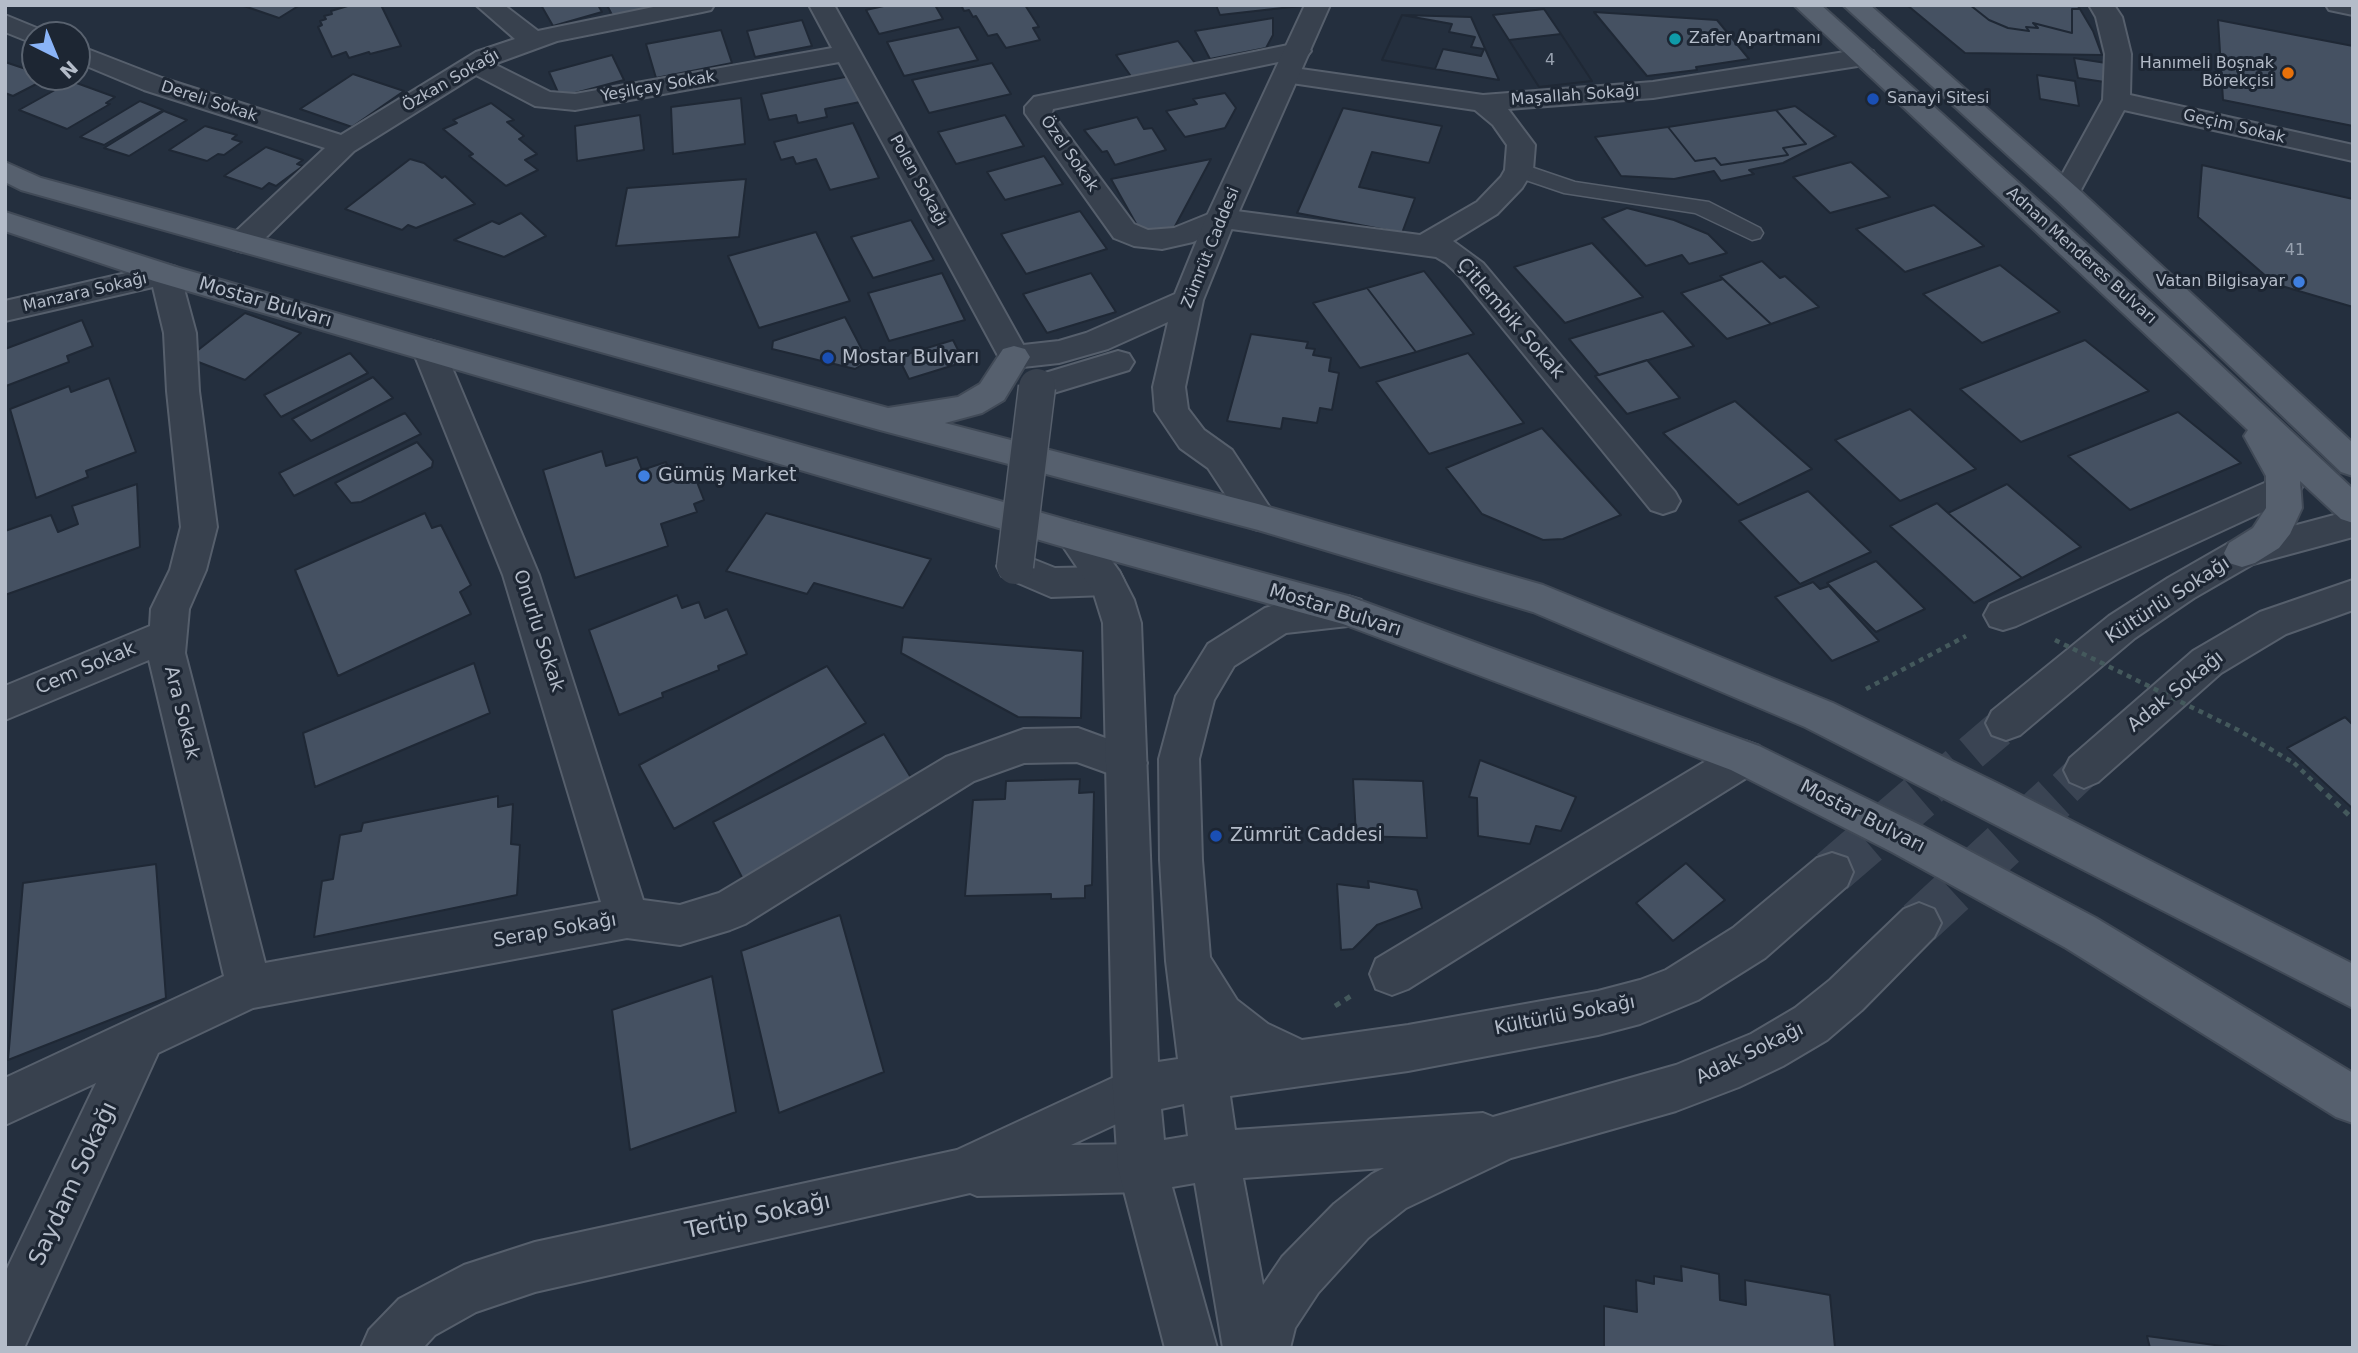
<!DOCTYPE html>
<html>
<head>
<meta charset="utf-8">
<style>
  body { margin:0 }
  #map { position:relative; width:2358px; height:1353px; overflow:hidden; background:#242f3e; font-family:"DejaVu Sans",sans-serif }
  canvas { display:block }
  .frame { position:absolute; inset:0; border:7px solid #b4bcc9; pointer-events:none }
  .north { position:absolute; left:21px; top:21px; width:70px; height:70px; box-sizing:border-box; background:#1d2633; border:2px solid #59626f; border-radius:50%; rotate:137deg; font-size:19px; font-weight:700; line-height:28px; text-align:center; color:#b4bcc9 }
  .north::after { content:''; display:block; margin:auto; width:24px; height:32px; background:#8ab4f8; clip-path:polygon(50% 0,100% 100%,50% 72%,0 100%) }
</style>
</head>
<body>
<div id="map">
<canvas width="2358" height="1353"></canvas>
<div class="frame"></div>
<div class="north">N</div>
</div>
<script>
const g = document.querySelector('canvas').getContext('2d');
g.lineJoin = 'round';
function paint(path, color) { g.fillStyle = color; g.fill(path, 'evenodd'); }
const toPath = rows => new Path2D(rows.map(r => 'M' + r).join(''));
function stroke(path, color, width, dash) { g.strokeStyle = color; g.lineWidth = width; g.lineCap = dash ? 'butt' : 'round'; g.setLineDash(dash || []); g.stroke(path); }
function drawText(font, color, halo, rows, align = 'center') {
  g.font = font + ' "DejaVu Sans",sans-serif'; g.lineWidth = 6; g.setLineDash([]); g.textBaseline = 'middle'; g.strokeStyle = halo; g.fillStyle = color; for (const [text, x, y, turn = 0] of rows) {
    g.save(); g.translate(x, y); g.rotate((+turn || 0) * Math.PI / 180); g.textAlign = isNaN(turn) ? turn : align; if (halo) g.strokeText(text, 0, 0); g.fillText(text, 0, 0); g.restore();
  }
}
const building = toPath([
  [246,5,300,5,279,18,244,6,246,5],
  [351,5,381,5,401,46,370,54,369,52,349,58,346,52,332,57,318,27,322,25,320,21,326,19,324,16,332,14,331,11,351,5],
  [541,5,598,5,602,12,553,26,541,5],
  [607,5,666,5,614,19,607,5],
  [888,5,935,5,943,19,879,34,866,10,888,5],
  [961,5,1025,5,1039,27,1033,28,1040,40,1006,48,997,34,988,36,976,16,973,17,969,10,964,11,961,5],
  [1216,5,1299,5,1300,6,1220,15,1216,5],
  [1907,5,1970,5,1989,20,2008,28,2029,31,2026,27,2038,28,2033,23,2072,33,2072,9,2080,9,2093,31,2102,55,1965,53,1907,5],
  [1970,5,2077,5,2080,9,2072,9,2072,33,2033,23,2038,28,2026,27,2029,31,2008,28,1989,20,1970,5],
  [1544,9,1561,34,1592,81,1539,87,1493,15,1544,9],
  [1594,12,1717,20,1749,59,1696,67,1697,70,1647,76,1594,12],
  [1402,15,1471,17,1499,80,1382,60,1402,15],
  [1402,15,1452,24,1449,32,1475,37,1471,47,1484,49,1481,56,1443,49,1435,69,1382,60,1402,15],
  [1273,18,1273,35,1266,48,1210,59,1195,31,1273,18],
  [802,20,812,46,755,57,747,31,802,20],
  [2218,20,2353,46,2353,126,2223,100,2218,20],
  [959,27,978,60,904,76,887,42,959,27],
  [721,30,732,63,656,78,646,44,721,30],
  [1561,34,1592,81,1539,87,1509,40,1561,34],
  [1178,41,1198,67,1135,82,1116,55,1178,41],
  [612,55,624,80,560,97,549,72,612,55],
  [2074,58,2106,63,2111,83,2078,78,2074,58],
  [5,62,35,72,35,77,50,77,13,96,5,93,5,62],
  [992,63,1011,94,929,113,912,80,992,63],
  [353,74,404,91,352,127,300,109,353,74],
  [2037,75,2075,81,2079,106,2040,99,2037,75],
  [850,76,860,102,825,109,827,117,798,123,796,115,769,120,761,94,850,76],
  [71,81,115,97,106,103,110,104,67,129,19,110,71,81],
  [1225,93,1236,108,1225,128,1185,137,1166,111,1197,104,1193,99,1225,93],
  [741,98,745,144,673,154,671,107,741,98],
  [140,101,163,110,104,145,80,137,140,101],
  [491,103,514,120,507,122,524,136,519,139,537,154,525,160,538,170,506,186,469,156,473,154,443,129,457,123,453,120,491,103],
  [1795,106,1836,136,1783,163,1749,170,1754,174,1721,181,1714,171,1674,179,1621,176,1595,137,1668,127,1695,161,1715,158,1721,165,1788,155,1783,148,1806,144,1776,110,1795,106],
  [1343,108,1442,126,1429,163,1372,152,1359,187,1415,198,1402,233,1297,213,1343,108],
  [1776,110,1806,144,1783,148,1788,155,1721,165,1715,158,1695,161,1668,127,1776,110],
  [164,111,187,120,129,156,104,148,164,111],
  [640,115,644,150,577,161,575,126,640,115],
  [1005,115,1024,146,956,164,938,132,1005,115],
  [1137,117,1144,129,1152,128,1166,150,1115,165,1107,151,1102,152,1084,130,1137,117],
  [853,123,879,178,830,190,816,159,796,164,793,157,781,160,774,142,853,123],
  [205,126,237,135,232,139,242,142,224,155,218,154,207,161,169,150,205,126],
  [266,147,303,160,297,164,303,166,276,186,269,183,262,189,224,176,266,147],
  [1044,156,1063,184,1005,200,987,172,1044,156],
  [410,159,424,163,442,178,445,176,475,204,416,228,408,225,402,230,345,209,410,159],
  [1211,159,1173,230,1139,229,1111,179,1211,159],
  [1851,162,1890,197,1830,213,1793,177,1851,162],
  [2202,165,2353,199,2353,307,2275,284,2198,217,2202,165],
  [746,179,739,237,616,246,627,188,746,179],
  [1934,205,1984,246,1905,272,1856,229,1934,205],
  [1627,208,1674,220,1708,234,1727,253,1689,264,1682,255,1646,266,1602,218,1627,208],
  [1080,211,1107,249,1026,274,1001,234,1080,211],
  [521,213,546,236,504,257,454,240,492,221,499,224,521,213],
  [911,220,934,260,873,278,851,237,911,220],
  [816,232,850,301,759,328,728,256,816,232],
  [1592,243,1643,297,1565,323,1514,267,1592,243],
  [1762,261,1780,278,1785,276,1819,307,1771,324,1720,276,1762,261],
  [2000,265,2060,312,1982,343,1923,294,2000,265],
  [1424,271,1474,334,1416,352,1367,288,1424,271],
  [942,273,965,320,889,341,868,293,942,273],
  [1091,273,1116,312,1047,333,1023,294,1091,273],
  [1723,279,1771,324,1727,339,1681,293,1723,279],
  [1367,288,1416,352,1360,368,1313,303,1367,288],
  [1663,311,1694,346,1599,375,1569,339,1663,311],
  [245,313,301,333,245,380,188,358,245,313],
  [845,317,868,361,855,369,772,349,773,341,845,317],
  [82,320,93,346,67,356,69,362,6,386,5,349,82,320],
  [1251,334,1308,342,1306,348,1315,349,1313,355,1331,358,1329,371,1339,373,1332,410,1320,408,1317,423,1283,418,1281,429,1227,421,1251,334],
  [953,340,964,362,909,379,898,357,953,340],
  [2085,340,2149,391,2021,442,1960,389,2085,340],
  [350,353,368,373,281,417,264,395,350,353],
  [1468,353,1524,423,1429,454,1376,382,1468,353],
  [1647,360,1680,398,1627,414,1595,376,1647,360],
  [373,377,393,398,311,441,292,419,373,377],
  [109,378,136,452,86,471,88,477,36,498,10,409,69,386,71,392,109,378],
  [1735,401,1812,469,1738,505,1663,433,1735,401],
  [1910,409,1976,469,1900,501,1835,440,1910,409],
  [2178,412,2241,463,2130,510,2068,456,2178,412],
  [405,413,421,434,294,496,279,473,405,413],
  [1542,428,1621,515,1563,539,1543,540,1482,514,1446,468,1542,428],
  [417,442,433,461,432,467,361,502,351,503,335,483,417,442],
  [602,451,606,466,637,457,642,470,666,462,669,471,678,468,681,476,693,472,704,500,694,504,697,512,661,524,668,546,575,578,543,470,602,451],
  [137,484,140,547,5,595,5,531,51,515,58,532,78,524,72,506,137,484],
  [2007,484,2081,547,2022,578,1948,513,2007,484],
  [1808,491,1871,552,1800,584,1739,521,1808,491],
  [1937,503,1948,513,2022,578,1974,603,1890,526,1937,503],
  [425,513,432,528,441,525,471,585,460,592,471,614,338,676,295,570,425,513],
  [766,513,931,559,903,608,814,583,807,594,726,571,766,513],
  [1876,561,1925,609,1876,632,1827,583,1876,561],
  [1813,582,1820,589,1829,586,1879,641,1832,661,1775,597,1813,582],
  [677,595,682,608,699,602,705,618,727,609,747,654,718,666,719,670,662,693,663,697,619,715,589,630,677,595],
  [903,637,1083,651,1081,718,1018,717,901,653,903,637],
  [474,663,490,713,315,787,303,733,474,663],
  [827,666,866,723,674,829,639,765,827,666],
  [2345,717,2353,725,2353,809,2287,748,2345,717],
  [884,734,918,789,745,883,713,822,884,734],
  [1480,760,1576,797,1561,831,1536,826,1530,844,1478,836,1477,798,1469,797,1480,760],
  [1080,779,1079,793,1094,792,1092,885,1085,886,1085,898,1051,899,1051,894,965,896,973,800,1005,799,1006,781,1080,779],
  [1353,779,1423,781,1427,838,1356,836,1353,779],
  [498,796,498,807,513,804,511,844,520,845,517,895,314,937,322,881,333,879,340,835,361,831,363,823,498,796],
  [1686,863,1725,900,1673,941,1636,903,1686,863],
  [156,864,166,998,8,1060,23,883,156,864],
  [1368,881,1417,890,1422,908,1377,925,1353,949,1341,950,1337,884,1369,888,1368,881],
  [840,915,884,1072,779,1113,741,951,840,915],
  [712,976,736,1112,630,1150,612,1010,712,976],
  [1681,1266,1719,1274,1720,1300,1746,1305,1745,1280,1830,1295,1835,1348,1604,1348,1604,1306,1637,1312,1636,1280,1654,1284,1654,1276,1682,1281,1681,1266],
  [2147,1336,2237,1348,2150,1348,2147,1336]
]);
const tertiaryTunnelFar1 = toPath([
  [1930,788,2006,723],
  [2065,788,2084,770]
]);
const tertiaryTunnel = toPath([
  [1832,872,1932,786],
  [1919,923,2067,786]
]);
const pathFar1 = toPath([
  [1866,689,1966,636],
  [2294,763,2320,788]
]);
const path = toPath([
  [2318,786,2353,819],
  [1335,1006,1351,996]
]);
const service = toPath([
  [1519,163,1575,182,1709,202,1760,228,1763,233,1760,238,1752,240,1695,213,1564,193,1511,175,1508,170,1511,165,1519,163]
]);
const pedestrian = toPath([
  [1118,351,1129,354,1134,362,1129,370,1037,398,1025,395,1021,387,1025,379,1118,351],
  [1015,552,1055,568,1106,567,1119,571,1124,581,1119,591,1106,595,1051,597,1002,576,997,566,1002,556,1015,552]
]);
const minor = toPath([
  [476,5,504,5,538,31,663,5,714,5,711,10,702,12,557,41,494,64,550,92,575,94,832,48,809,5,834,5,1030,357,1025,365,1014,368,1003,365,839,62,575,110,535,106,476,75,354,151,254,249,243,252,232,249,228,242,232,235,325,148,144,90,77,62,77,45,162,78,341,135,476,52,515,39,476,5],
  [2089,5,2114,5,2122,17,2131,54,2130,95,2353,145,2353,161,2124,110,2076,199,2066,202,2056,199,2052,193,2103,100,2105,54,2096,17,2089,5],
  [2326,5,2353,5,2353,15,2329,10,2326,5],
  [5,15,44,31,47,35,35,35,35,44,5,32,5,15],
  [1298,43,1307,46,1311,51,1307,56,1053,109,1052,113,1134,224,1148,230,1174,228,1221,209,1420,235,1477,202,1501,177,1505,170,1507,145,1493,125,1475,110,1278,81,1274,75,1278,69,1287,67,1483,95,1653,82,1864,49,1873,51,1877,57,1873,63,1864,65,1653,98,1508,109,1535,145,1533,170,1522,188,1497,214,1453,241,1483,263,1675,492,1680,501,1675,510,1663,514,1651,510,1461,277,1446,263,1436,257,1224,228,1193,242,1162,249,1134,246,1114,238,1025,113,1025,107,1034,97,1298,43],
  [165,264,176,267,180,274,196,333,199,391,217,527,206,570,189,609,185,653,265,963,601,902,503,575,413,351,418,343,429,340,440,343,445,351,539,575,643,900,680,905,719,893,946,757,1024,729,1078,728,1141,751,1147,763,1141,775,1127,780,1077,762,1024,763,974,781,745,924,730,930,680,945,627,938,253,1008,158,1053,24,1348,5,1348,5,1273,96,1083,5,1125,5,1078,224,976,149,660,5,720,5,686,150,626,151,609,170,570,181,527,167,391,164,333,153,287,5,321,5,301,165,264],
  [2285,474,2297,478,2302,487,2297,496,2016,626,2003,630,1990,626,1984,615,1990,604,2285,474],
  [1745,741,1759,746,1765,758,1759,770,1408,989,1392,995,1376,989,1370,974,1376,959,1731,746,1745,741],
  [1136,1067,1153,1073,1159,1090,1153,1107,1071,1145,1142,1144,1159,1151,1166,1168,1159,1185,1142,1192,977,1196,970,1193,535,1292,476,1312,435,1335,423,1348,361,1348,369,1330,399,1299,464,1265,535,1242,957,1150,1136,1067]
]);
const tertiary = toPath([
  [1305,5,1330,5,1236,218,1203,300,1185,387,1188,409,1204,430,1232,450,1276,517,1270,526,1258,530,1246,526,1208,468,1180,448,1155,411,1153,387,1168,322,1108,349,1059,363,1014,368,1003,365,998,357,1003,349,1014,346,1059,341,1086,333,1175,294,1206,218,1305,5],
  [2353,510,2353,537,2253,564,2194,598,2135,638,2020,735,2006,740,1992,735,1986,723,1992,711,2109,616,2168,578,2229,543,2353,510],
  [1074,522,1087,526,1119,571,1134,600,1141,623,1158,1062,1178,1059,1166,961,1160,860,1159,759,1176,696,1208,644,1265,608,1278,604,1348,596,1361,600,1367,611,1361,622,1348,626,1286,633,1234,666,1214,700,1199,759,1202,860,1210,957,1237,1000,1268,1024,1302,1040,1408,1025,1598,991,1640,980,1666,970,1733,928,1817,858,1832,853,1847,858,1853,872,1847,886,1765,958,1698,1000,1640,1024,1598,1035,1408,1071,1230,1096,1235,1130,1483,1113,1493,1117,1676,1065,1751,1034,1795,1008,1830,980,1904,909,1919,903,1934,909,1941,923,1934,937,1862,1010,1827,1040,1783,1066,1739,1087,1676,1111,1511,1158,1406,1208,1368,1238,1318,1293,1295,1328,1290,1348,1223,1348,1195,1183,1172,1187,1217,1348,1165,1348,1118,1168,1113,1090,1103,623,1093,591,1056,536,1061,526,1074,522],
  [1184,1104,1188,1136,1164,1140,1161,1109,1184,1104],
  [1384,1168,1372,1174,1334,1204,1282,1257,1263,1285,1243,1178,1384,1168],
  [2353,580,2353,610,2286,634,2221,673,2098,782,2084,788,2070,782,2064,770,2070,758,2193,651,2260,612,2353,580]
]);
const primary = toPath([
  [1794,5,1821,5,2200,346,2353,489,2353,523,2341,519,2300,481,2302,508,2290,534,2279,548,2255,563,2242,567,2229,563,2224,553,2229,543,2253,528,2266,508,2266,476,2244,436,2248,430,1794,5],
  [1843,5,1870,5,2076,187,2353,443,2353,476,2341,472,2056,199,1843,5],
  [5,162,41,178,888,408,958,397,980,384,1003,349,1014,346,1025,349,1030,357,1004,400,982,413,945,423,1258,504,1543,585,1833,703,2003,786,2353,964,2353,1008,1805,727,1533,612,1258,530,880,430,21,190,5,182,5,162],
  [5,212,176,267,436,342,1074,522,1348,596,1759,746,1922,826,2096,918,2353,1073,2353,1123,2336,1117,2066,948,1892,852,1731,770,1343,624,1074,550,154,281,5,231,5,212]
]);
const pathBridge = toPath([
  [2055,640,2238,730,2294,763]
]);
const pedestrianBridge = toPath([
  [1015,566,1037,387]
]);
const markers = [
  [1675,39,7,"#0f9aa8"],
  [2288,73,7,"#e8710a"],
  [1873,99,7,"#1a4fb4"],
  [2299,282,7,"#3f7fe0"],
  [828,358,7,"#1a4fb4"],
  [644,476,7,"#3f7fe0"],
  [1216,836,7,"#1a4fb4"]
];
const farPoinames = [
  ["Zafer Apartmanı",1689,39],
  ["Hanımeli Boşnak",2274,64,"right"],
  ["Börekçisi",2274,82,"right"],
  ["Sanayi Sitesi",1887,99],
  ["Vatan Bilgisayar",2285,282,"right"]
];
const numberNames = [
  ["4",1550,61],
  ["41",2295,251]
];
const farStreetnames = [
  ["Özkan Sokağı",451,81,-30],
  ["Yeşilçay Sokak",658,87,-10],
  ["Maşallah Sokağı",1575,96,-4],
  ["Dereli Sokak",209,102,18],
  ["Geçim Sokak",2234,127,13],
  ["Özel Sokak",1069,154,55],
  ["Polen Sokağı",918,181,61],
  ["Zümrüt Caddesi",1211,248,-68],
  ["Adnan Menderes Bulvarı",2081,256,42],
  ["Manzara Sokağı",85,293,-13]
];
const streetNames = [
  ["Mostar Bulvarı",265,303,16],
  ["Çitlembik Sokak",1510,319,49],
  ["Kültürlü Sokağı",2168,601,-33],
  ["Mostar Bulvarı",1335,611,17],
  ["Onurlu Sokak",538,631,72],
  ["Cem Sokak",86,669,-23],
  ["Adak Sokağı",2176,692,-39],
  ["Ara Sokak",181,713,76],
  ["Mostar Bulvarı",1862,817,27],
  ["Serap Sokağı",555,931,-10],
  ["Kültürlü Sokağı",1565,1016,-11],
  ["Adak Sokağı",1750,1054,-26]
];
const poiNames = [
  ["Mostar Bulvarı",842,358],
  ["Gümüş Market",658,476],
  ["Zümrüt Caddesi",1230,836]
];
const nearStreetnames = [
  ["Saydam Sokağı",74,1184,-65],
  ["Tertip Sokağı",758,1217,-12]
];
paint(building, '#455162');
stroke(building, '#1f2835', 2);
stroke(tertiaryTunnelFar1, '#3a4453', 36, [36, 18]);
stroke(tertiaryTunnel, '#3a4453', 46, [46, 23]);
stroke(service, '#565f6c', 3);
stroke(pedestrian, '#565f6c', 4);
stroke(minor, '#565f6c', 4);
stroke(tertiary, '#565f6c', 4);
stroke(primary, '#414a57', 4);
stroke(pathFar1, '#44595c', 4.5, [5, 5]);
stroke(path, '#44595c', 5, [6, 6]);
paint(service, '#38414e');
paint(pedestrian, '#38414e');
paint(minor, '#38414e');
paint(tertiary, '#38414e');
paint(primary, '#56606e');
stroke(pedestrianBridge, '#565f6c', 39, []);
stroke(pathBridge, '#44595c', 4.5, [5, 5]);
stroke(pedestrianBridge, '#38414e', 36);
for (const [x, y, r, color] of markers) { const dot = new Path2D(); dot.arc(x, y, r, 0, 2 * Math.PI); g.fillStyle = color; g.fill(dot); stroke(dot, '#1d2633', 2.5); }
drawText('16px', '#b4bcc9', '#1d2633', farPoinames, 'left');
drawText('16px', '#98a1af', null, numberNames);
drawText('16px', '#b4bcc9', '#1d2633', farStreetnames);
drawText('19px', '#b4bcc9', '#1d2633', streetNames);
drawText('19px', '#b4bcc9', '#1d2633', poiNames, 'left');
drawText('23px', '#b4bcc9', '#1d2633', nearStreetnames);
</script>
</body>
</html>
